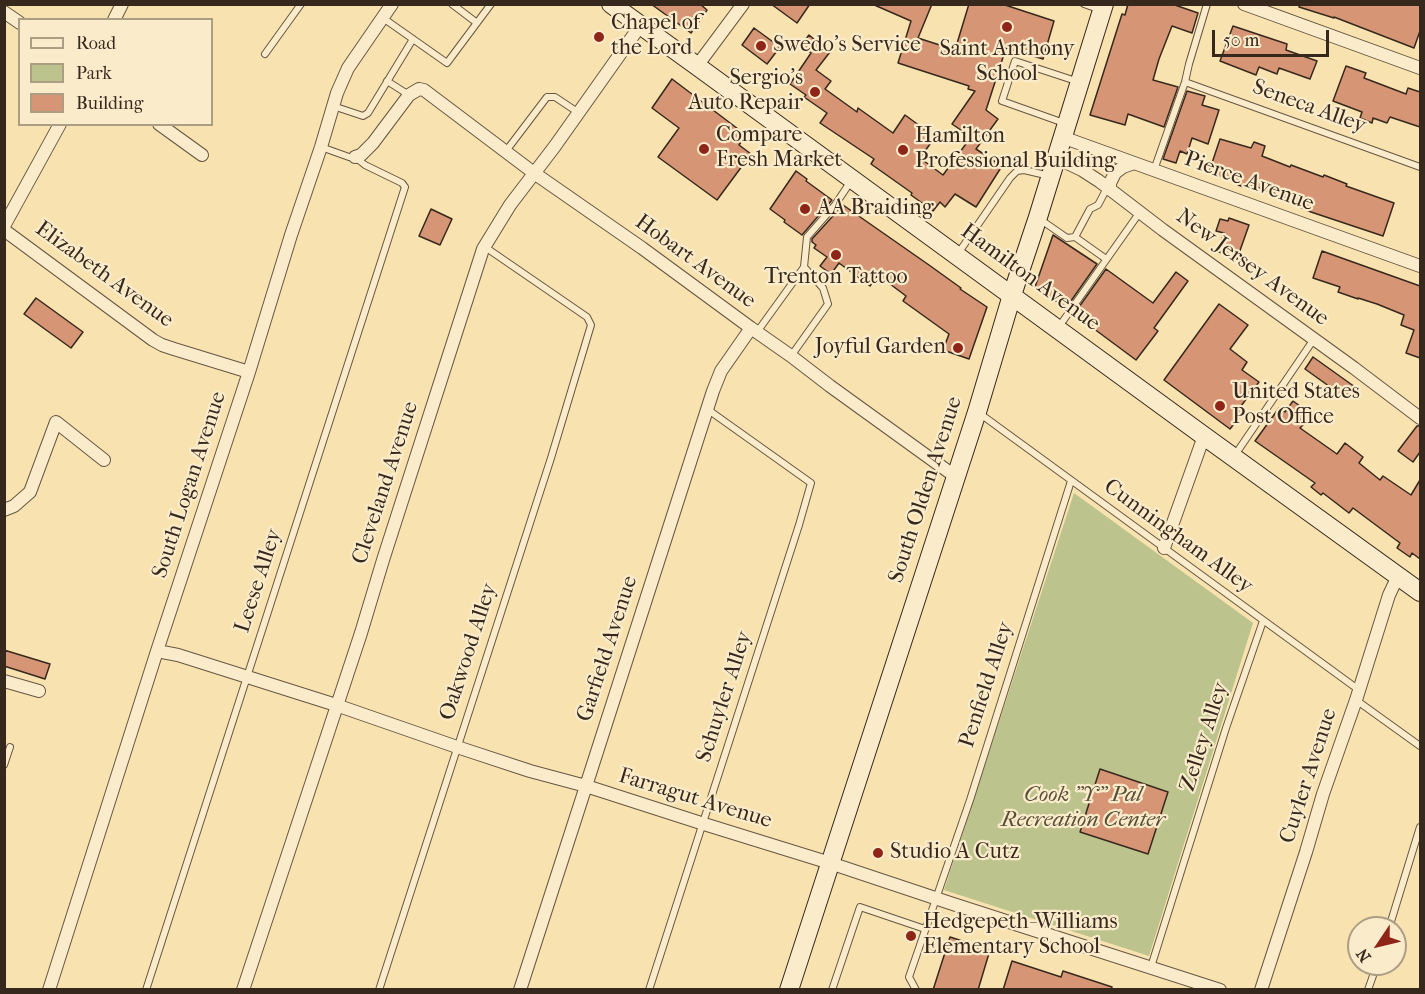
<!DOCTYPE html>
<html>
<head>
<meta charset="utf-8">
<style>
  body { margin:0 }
  #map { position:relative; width:1425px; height:994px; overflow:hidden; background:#f8e2af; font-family:"IM FELL French Canon",serif }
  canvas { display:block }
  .frame { position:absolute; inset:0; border:6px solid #36281d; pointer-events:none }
  .legend { position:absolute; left:18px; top:18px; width:195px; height:108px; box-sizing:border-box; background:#faeccb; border:2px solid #ac9e85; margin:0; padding:8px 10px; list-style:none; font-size:18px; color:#36281d }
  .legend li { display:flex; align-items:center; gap:12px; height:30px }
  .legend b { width:30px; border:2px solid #ac9e85 }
  .north { position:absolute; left:1347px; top:916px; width:60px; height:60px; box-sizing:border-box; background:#faeccb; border:2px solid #ac9e85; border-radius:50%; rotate:235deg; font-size:16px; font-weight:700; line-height:24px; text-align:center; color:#36281d }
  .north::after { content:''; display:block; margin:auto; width:21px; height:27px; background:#8f2418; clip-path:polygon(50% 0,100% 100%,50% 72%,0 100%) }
  .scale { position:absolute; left:1212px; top:30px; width:117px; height:27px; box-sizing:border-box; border:3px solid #36281d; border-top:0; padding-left:8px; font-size:18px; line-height:21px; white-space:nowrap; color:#36281d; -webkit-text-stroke:4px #faeccb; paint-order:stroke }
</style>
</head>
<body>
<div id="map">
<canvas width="1425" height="994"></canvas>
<div class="frame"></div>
<ul class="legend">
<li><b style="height:8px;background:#faeccb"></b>Road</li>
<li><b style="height:16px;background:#bcc38c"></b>Park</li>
<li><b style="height:16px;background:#d69675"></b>Building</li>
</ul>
<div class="north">N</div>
<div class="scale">50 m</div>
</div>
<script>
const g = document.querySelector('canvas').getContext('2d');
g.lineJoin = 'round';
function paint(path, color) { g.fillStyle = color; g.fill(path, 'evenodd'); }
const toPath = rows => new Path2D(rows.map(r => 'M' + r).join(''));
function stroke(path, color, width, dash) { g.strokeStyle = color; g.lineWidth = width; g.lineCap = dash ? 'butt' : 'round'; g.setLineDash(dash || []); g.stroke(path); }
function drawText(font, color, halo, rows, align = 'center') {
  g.font = font + ' "IM FELL French Canon",serif'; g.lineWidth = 4.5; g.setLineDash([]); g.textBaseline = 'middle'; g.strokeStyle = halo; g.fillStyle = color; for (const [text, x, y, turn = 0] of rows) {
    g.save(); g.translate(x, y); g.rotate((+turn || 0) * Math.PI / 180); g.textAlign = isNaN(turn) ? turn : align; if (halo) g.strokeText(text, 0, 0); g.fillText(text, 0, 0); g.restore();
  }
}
const green = toPath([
  [1074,493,1253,623,1149,956,944,890]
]);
const building = toPath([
  [651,4,700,4,707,10,691,33,651,4],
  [771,4,810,4,797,23,771,4],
  [872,4,932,4,918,38,955,50,969,4,1002,4,1054,21,1043,59,1006,48,986,110,998,119,976,149,1002,166,976,207,955,194,945,207,940,202,933,211,911,195,912,193,871,164,874,159,820,123,827,113,804,97,806,95,790,84,811,53,801,45,809,35,830,52,816,70,831,81,825,89,857,112,858,108,893,133,905,115,935,137,920,158,943,175,971,137,952,124,975,91,968,89,969,86,898,63,911,21,872,4],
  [1128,4,1172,4,1198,13,1192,33,1172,26,1159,59,1153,80,1178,87,1164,127,1128,114,1125,125,1090,115,1122,14,1125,15,1128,4],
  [1300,4,1420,4,1420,31,1414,48,1334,17,1334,18,1299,7,1300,4],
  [1233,26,1287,44,1286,50,1317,61,1310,79,1279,68,1277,74,1259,67,1256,75,1220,61,1233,26],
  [754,28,780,47,767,64,742,45,754,28],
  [1346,66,1366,73,1364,78,1406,94,1408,88,1420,92,1420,127,1390,117,1387,123,1373,118,1372,123,1360,118,1362,112,1333,101,1346,66],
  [672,79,746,135,739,145,751,154,717,200,658,157,679,128,652,108,672,79],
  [1187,91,1205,96,1202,105,1219,110,1208,144,1192,138,1187,154,1180,151,1176,163,1163,159,1187,91],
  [1220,139,1251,148,1254,142,1265,146,1262,156,1290,167,1291,165,1323,177,1324,175,1347,184,1346,186,1394,203,1383,236,1311,212,1289,202,1290,199,1251,185,1250,189,1238,185,1239,182,1209,172,1220,139],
  [796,171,807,179,806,181,832,200,802,235,784,222,785,220,770,209,796,171],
  [843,205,929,265,961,288,960,289,987,307,969,359,943,350,949,334,903,301,906,296,878,275,870,286,839,263,831,274,820,266,827,257,814,248,816,245,812,242,812,239,843,205],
  [431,209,452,219,440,245,419,236,431,209],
  [1229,218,1249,225,1237,259,1217,251,1224,233,1216,231,1220,219,1228,221,1229,218],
  [1053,235,1097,264,1066,308,1035,287,1053,235],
  [1322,251,1420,286,1420,358,1406,353,1414,330,1401,325,1404,315,1377,304,1358,298,1358,299,1338,292,1340,287,1313,278,1322,251],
  [1106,269,1153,303,1176,272,1188,281,1154,328,1158,331,1136,360,1074,314,1106,269],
  [36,298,83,332,71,348,24,314,36,298],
  [1219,304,1248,325,1230,349,1247,362,1242,370,1259,382,1238,410,1242,414,1230,429,1164,380,1219,304],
  [1313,357,1355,387,1347,399,1305,369,1313,357],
  [1293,401,1307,411,1299,421,1303,425,1300,428,1337,454,1345,443,1363,457,1359,463,1380,480,1383,476,1411,495,1420,480,1420,559,1412,553,1410,557,1397,548,1400,543,1353,508,1349,513,1323,493,1321,495,1311,487,1315,483,1255,441,1279,408,1285,412,1293,401],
  [1417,426,1420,426,1420,452,1413,462,1398,451,1417,426],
  [4,650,50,664,45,679,4,666,4,650],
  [1100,769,1168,792,1148,854,1080,832,1100,769],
  [950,937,990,950,978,990,933,990,950,937],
  [1012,961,1061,977,1063,971,1112,987,1111,990,1003,990,1012,961]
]);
const lane = toPath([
  [452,4,477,23],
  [1084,4,1101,10],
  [383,18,447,63,491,4],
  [265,54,301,4],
  [387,81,409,95],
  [1185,82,1420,167],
  [333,106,363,116,368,113,413,39],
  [1064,123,1002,101,1015,61,1079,82],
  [506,151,547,97,555,97,579,113],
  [1154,170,1185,82,1189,64,1207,4],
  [1041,220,1067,238,1075,237,1106,259],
  [1075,237,1090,209,1098,205,1107,188],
  [957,255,1010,178,1017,171,1024,170,1050,176],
  [1058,328,1140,212],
  [757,332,804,267,807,237,835,205,851,181],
  [791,356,828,304,823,288,804,267],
  [979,413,1359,690],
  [1235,455,1314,339],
  [1356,700,1420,746],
  [4,765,10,747],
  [1389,928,1420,827],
  [1151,967,1226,728,1263,621],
  [146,990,405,187,402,183,365,165,355,157,349,157,321,147],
  [379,990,551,458,591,325,587,317,485,247],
  [649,990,799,525,811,483,707,409],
  [832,990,860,907,925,929],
  [916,990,909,977,970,800,1071,481],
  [1368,990,1377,964]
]);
const street = toPath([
  [1244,4,1420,68],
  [4,12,20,23],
  [114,20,122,4],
  [697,66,743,4],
  [159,124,202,155],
  [1062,137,1420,266],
  [355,157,361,155,373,143,409,95,419,89,424,90,534,173,642,248,751,328,791,356,830,386,956,477],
  [1056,159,1063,161,1082,170,1099,181,1163,230,1354,368,1420,418],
  [1110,190,1110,183,1115,173,1123,167,1134,163],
  [4,226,60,124],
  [4,230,153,340,162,345,174,349,249,372],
  [4,510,14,506,30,492,56,422,104,460],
  [1164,548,1204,436],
  [157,651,178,655,336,705,457,747,530,771,586,786,704,824,830,863,950,903,1220,990],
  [4,681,39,691],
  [49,990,157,651,249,372,291,235,321,147,337,93,348,68,392,4],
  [243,990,361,633,383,560,483,249,510,205,555,146,640,26],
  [520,990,586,786,713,391,721,371,751,328],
  [1261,990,1306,852,1323,794,1356,700,1389,595,1398,576]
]);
const secondary = toPath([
  [611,4,697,66,1204,436,1420,592],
  [789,990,977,412,1012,295,1038,217,1104,4]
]);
const markers = [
  [1007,27,6,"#8f2418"],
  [599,37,6,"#8f2418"],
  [761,46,6,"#8f2418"],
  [815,92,6,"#8f2418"],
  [704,149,6,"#8f2418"],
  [903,150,6,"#8f2418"],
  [805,209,6,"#8f2418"],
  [836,255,6,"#8f2418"],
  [958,348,6,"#8f2418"],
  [1220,406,6,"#8f2418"],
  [878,853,6,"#8f2418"],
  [911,936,6,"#8f2418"]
];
const poiNames = [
  ["Chapel of",611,24],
  ["the Lord",611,49],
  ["Swedo's Service",773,46],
  ["Saint Anthony",1007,50,"center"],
  ["School",1007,75,"center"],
  ["Sergio's",803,79,"right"],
  ["Auto Repair",803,104,"right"],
  ["Compare",716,136],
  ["Fresh Market",716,161],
  ["Hamilton",915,137],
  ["Professional Building",915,162],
  ["AA Braiding",817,209],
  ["Trenton Tattoo",836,278,"center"],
  ["Joyful Garden",946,348,"right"],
  ["United States",1232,393],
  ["Post Office",1232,418],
  ["Studio A Cutz",890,853],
  ["Hedgepeth-Williams",923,923],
  ["Elementary School",923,948]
];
const streetNames = [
  ["Seneca Alley",1309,107,20],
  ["Pierce Avenue",1249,182,20],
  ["Hobart Avenue",695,262,36],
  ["New Jersey Avenue",1252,268,36],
  ["Elizabeth Avenue",104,275,36],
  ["Hamilton Avenue",1030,278,36],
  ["Cleveland Avenue",386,483,-72],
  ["South Logan Avenue",190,485,-72],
  ["South Olden Avenue",926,490,-72],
  ["Cunningham Alley",1178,537,36],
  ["Leese Alley",259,581,-72],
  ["Garfield Avenue",608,649,-72],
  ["Oakwood Alley",469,652,-72],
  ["Penfield Alley",987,685,-72],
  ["Schuyler Alley",725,697,-72],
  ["Zelley Alley",1205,737,-72],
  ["Cuyler Avenue",1309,776,-72],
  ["Farragut Avenue",695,799,17]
];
const parkNames = [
  ["Cook \"Y\" Pal",1083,796],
  ["Recreation Center",1083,821]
];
paint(green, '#bcc38c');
paint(building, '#d69675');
stroke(building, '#36281d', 1.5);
stroke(lane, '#665642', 8);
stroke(street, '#665642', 14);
stroke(secondary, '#36281d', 20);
stroke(lane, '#faeccb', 6);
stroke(street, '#faeccb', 12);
stroke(secondary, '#faeccb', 18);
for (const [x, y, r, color] of markers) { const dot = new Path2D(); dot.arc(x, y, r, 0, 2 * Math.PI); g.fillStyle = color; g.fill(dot); stroke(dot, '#faeccb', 2); }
drawText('22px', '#36281d', '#faeccb', poiNames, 'left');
drawText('22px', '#36281d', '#faeccb', streetNames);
drawText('italic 22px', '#584f39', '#faeccb', parkNames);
</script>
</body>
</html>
